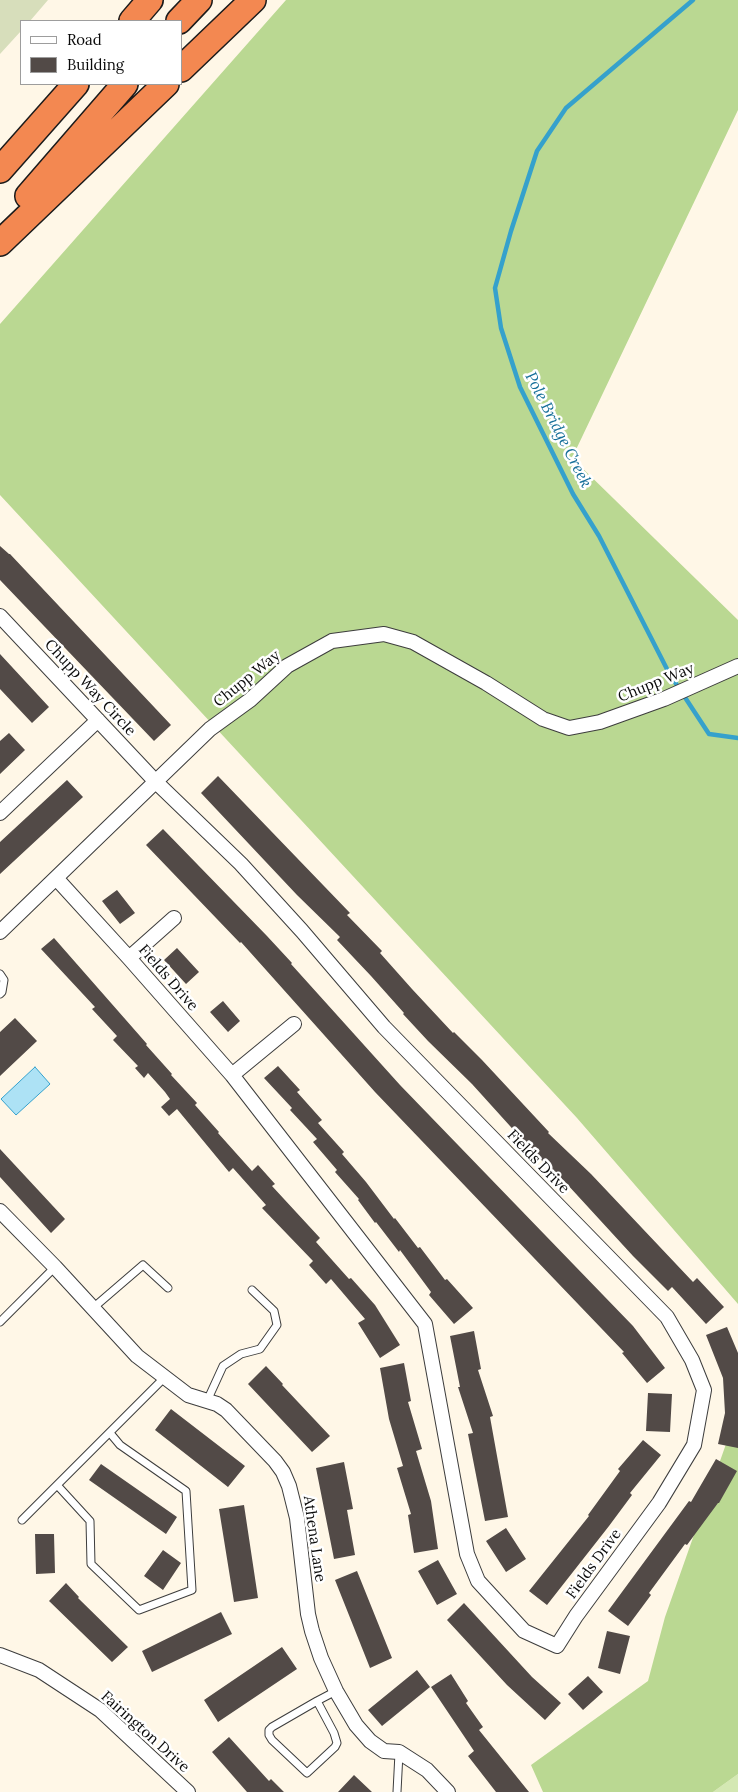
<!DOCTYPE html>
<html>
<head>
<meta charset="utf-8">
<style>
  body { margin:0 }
  #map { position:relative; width:738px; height:1792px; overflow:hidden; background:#fff7e7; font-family:Lora,serif }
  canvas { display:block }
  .legend { position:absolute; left:20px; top:20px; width:162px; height:65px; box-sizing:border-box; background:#fff; border:1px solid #9d9d9d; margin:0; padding:6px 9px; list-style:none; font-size:15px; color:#0a0a0a }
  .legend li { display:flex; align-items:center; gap:10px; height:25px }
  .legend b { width:25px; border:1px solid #9d9d9d }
</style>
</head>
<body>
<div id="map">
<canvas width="738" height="1792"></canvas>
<ul class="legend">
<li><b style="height:6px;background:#fff"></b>Road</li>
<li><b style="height:14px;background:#524a47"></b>Building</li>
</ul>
</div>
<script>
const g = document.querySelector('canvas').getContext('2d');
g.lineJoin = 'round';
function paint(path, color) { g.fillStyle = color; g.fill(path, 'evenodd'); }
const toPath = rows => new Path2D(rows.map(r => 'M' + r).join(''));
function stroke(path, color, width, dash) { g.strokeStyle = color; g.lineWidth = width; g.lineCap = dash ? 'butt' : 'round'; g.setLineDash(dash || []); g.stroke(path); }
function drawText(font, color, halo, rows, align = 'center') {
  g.font = font + ' Lora,serif'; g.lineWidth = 5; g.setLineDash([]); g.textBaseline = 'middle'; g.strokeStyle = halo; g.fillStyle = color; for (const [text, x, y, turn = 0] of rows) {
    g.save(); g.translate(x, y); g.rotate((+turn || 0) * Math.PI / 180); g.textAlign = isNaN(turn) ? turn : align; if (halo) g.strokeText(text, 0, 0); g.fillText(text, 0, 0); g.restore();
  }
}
const green = toPath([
  [738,1774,738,1792,713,1792]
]);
const forest = toPath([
  [286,0,738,0,738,110,572,458,738,620,738,1304,577,1118,0,495,0,324],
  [738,1410,738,1774,713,1792,543,1792,531,1765,648,1681,665,1617]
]);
const cemetery = toPath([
  [0,0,48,0,30,21,21,21,21,31,0,54]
]);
const water = toPath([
  [35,1067,50,1084,16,1115,1,1099,35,1067]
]);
const stream = toPath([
  [693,0,566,108,537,151,511,231,495,288,501,328,520,387,573,494,599,536,669,673,709,734,738,738]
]);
const building = toPath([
  [0,546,9,554,10,554,171,725,154,741,0,580],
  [0,654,49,707,32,723,0,689],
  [9,733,25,750,0,774,0,741],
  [218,776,350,913,347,915,382,951,380,953,412,989,453,1033,454,1032,482,1060,549,1132,548,1133,591,1174,693,1282,697,1278,724,1307,706,1324,672,1287,668,1291,633,1256,566,1183,538,1157,472,1084,428,1041,403,1014,404,1013,371,976,337,940,340,937,297,895,201,793],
  [67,780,83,797,0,874,0,842],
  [163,829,267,936,292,963,291,964,400,1085,633,1326,665,1368,647,1383,622,1353,624,1352,375,1092,241,942,240,943,146,845],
  [117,890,135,913,120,924,102,901],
  [54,938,147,1044,146,1045,172,1074,171,1075,197,1103,195,1105,219,1132,218,1133,252,1171,258,1165,275,1184,272,1186,320,1238,316,1242,349,1279,351,1278,375,1305,400,1345,380,1358,358,1323,365,1319,331,1279,326,1284,309,1265,313,1261,262,1208,266,1205,233,1168,229,1172,177,1109,169,1116,161,1107,170,1099,165,1092,148,1073,144,1078,135,1068,138,1066,113,1040,117,1036,92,1009,95,1007,41,949],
  [177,948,199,972,186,984,164,960],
  [223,1001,240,1021,228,1032,210,1012],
  [15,1018,37,1041,0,1076,0,1032],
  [278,1066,300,1090,297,1092,322,1120,318,1123,344,1152,342,1154,366,1182,394,1219,395,1218,418,1248,420,1247,445,1280,447,1279,473,1308,454,1324,429,1295,431,1292,400,1250,399,1252,376,1222,375,1223,358,1200,359,1199,335,1172,337,1170,313,1142,317,1139,290,1110,292,1108,264,1078],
  [0,1149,65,1219,51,1233,0,1177],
  [727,1327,738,1353,738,1448,718,1444,725,1413,723,1378,706,1335],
  [474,1331,481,1369,478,1370,493,1416,490,1417,508,1517,485,1521,468,1434,473,1433,458,1387,460,1387,450,1336],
  [404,1363,411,1401,408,1402,422,1449,416,1451,431,1501,438,1549,414,1553,408,1515,411,1514,397,1468,403,1466,389,1419,380,1368],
  [266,1366,283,1384,282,1385,330,1436,312,1452,248,1384],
  [648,1393,672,1394,670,1432,646,1431],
  [171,1409,245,1466,228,1487,155,1430],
  [643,1440,661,1455,630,1493,632,1495,609,1526,547,1605,529,1591,589,1516,588,1515,620,1471,618,1469],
  [716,1459,737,1471,719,1503,718,1503,687,1545,685,1544,649,1593,651,1595,628,1626,608,1611,689,1501,691,1502],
  [344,1462,353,1509,347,1510,355,1555,334,1559,316,1468],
  [101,1464,177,1517,166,1534,89,1480],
  [244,1505,258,1598,234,1602,219,1509],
  [506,1528,526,1559,506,1572,486,1541],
  [35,1534,54,1534,55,1573,36,1574],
  [163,1550,181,1563,163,1590,144,1576],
  [438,1560,457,1594,437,1605,418,1571],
  [357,1571,392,1658,370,1668,335,1580],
  [66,1583,79,1597,78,1598,128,1647,112,1662,49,1601],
  [464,1603,532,1677,561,1703,545,1720,507,1685,447,1620],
  [221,1612,232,1634,152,1672,142,1651],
  [607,1631,630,1636,620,1674,598,1668],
  [282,1647,297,1669,218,1722,204,1700],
  [417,1670,430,1687,382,1726,368,1710],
  [451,1674,468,1701,466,1703,483,1727,479,1730,529,1792,496,1792,468,1756,474,1751,431,1687],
  [588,1676,603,1692,583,1710,568,1694],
  [229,1737,269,1781,271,1779,284,1792,247,1792,212,1752],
  [354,1775,372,1792,338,1792]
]);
const lane = toPath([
  [0,974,4,980,2,992,0,994],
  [93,1308,143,1265,168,1288],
  [0,1322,55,1267],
  [207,1401,223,1366,241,1354,260,1349,277,1325,274,1311,252,1290],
  [57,1485,90,1521,91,1564,139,1610,192,1590,186,1491,120,1445,110,1433],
  [22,1520,165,1377],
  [317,1701,334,1733,337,1743,335,1747,307,1773,272,1740,269,1735,269,1730,272,1727,317,1701,336,1691],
  [397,1792,399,1753]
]);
const street = toPath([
  [0,616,156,782,241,864,302,931,384,1027,667,1317,692,1360,704,1390,694,1445,659,1503,576,1616,557,1646,524,1631,478,1581,467,1554,425,1324,232,1075,129,958,56,878],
  [0,813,98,720],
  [0,932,210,729,250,700,287,666,332,641,384,634,413,642,486,683,543,719,569,728,600,722,664,699,738,666],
  [129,958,174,918],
  [232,1075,294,1024],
  [0,1211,55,1267,137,1356,188,1395,217,1404,226,1410,275,1461,283,1472,289,1486,297,1518,308,1614,312,1631,321,1658,336,1691,356,1725,370,1741,384,1751,399,1752,427,1770,448,1792],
  [0,1655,39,1670,100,1710,188,1792]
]);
const highway = toPath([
  [132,21,150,0],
  [179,21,199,0],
  [181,69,253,0],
  [0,170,76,84],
  [28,196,125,84],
  [0,243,166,84]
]);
const streetNames = [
  ["Chupp Way",247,679,-39],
  ["Chupp Way",656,683,-22],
  ["Chupp Way Circle",90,688,47],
  ["Fields Drive",168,978,49],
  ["Fields Drive",538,1162,46],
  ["Athena Lane",314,1539,82],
  ["Fields Drive",594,1564,-54],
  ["Fairington Drive",145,1732,42]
];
const waterNames = [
  ["Pole Bridge Creek",558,430,63]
];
paint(green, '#d4e8b3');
paint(forest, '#bad892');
paint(cemetery, '#d7debb');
paint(water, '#ade2f5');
stroke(water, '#35a1cc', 1);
stroke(stream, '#35a1cc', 4.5);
paint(building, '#524a47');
stroke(lane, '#3d3d3d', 9);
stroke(street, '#3d3d3d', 16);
stroke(highway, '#1b1b1b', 28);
stroke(lane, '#fff', 7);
stroke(street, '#fff', 14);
stroke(highway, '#f38851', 25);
drawText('15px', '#0a0a0a', '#fff', streetNames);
drawText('italic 16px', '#166f99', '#fff', waterNames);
</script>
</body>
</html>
